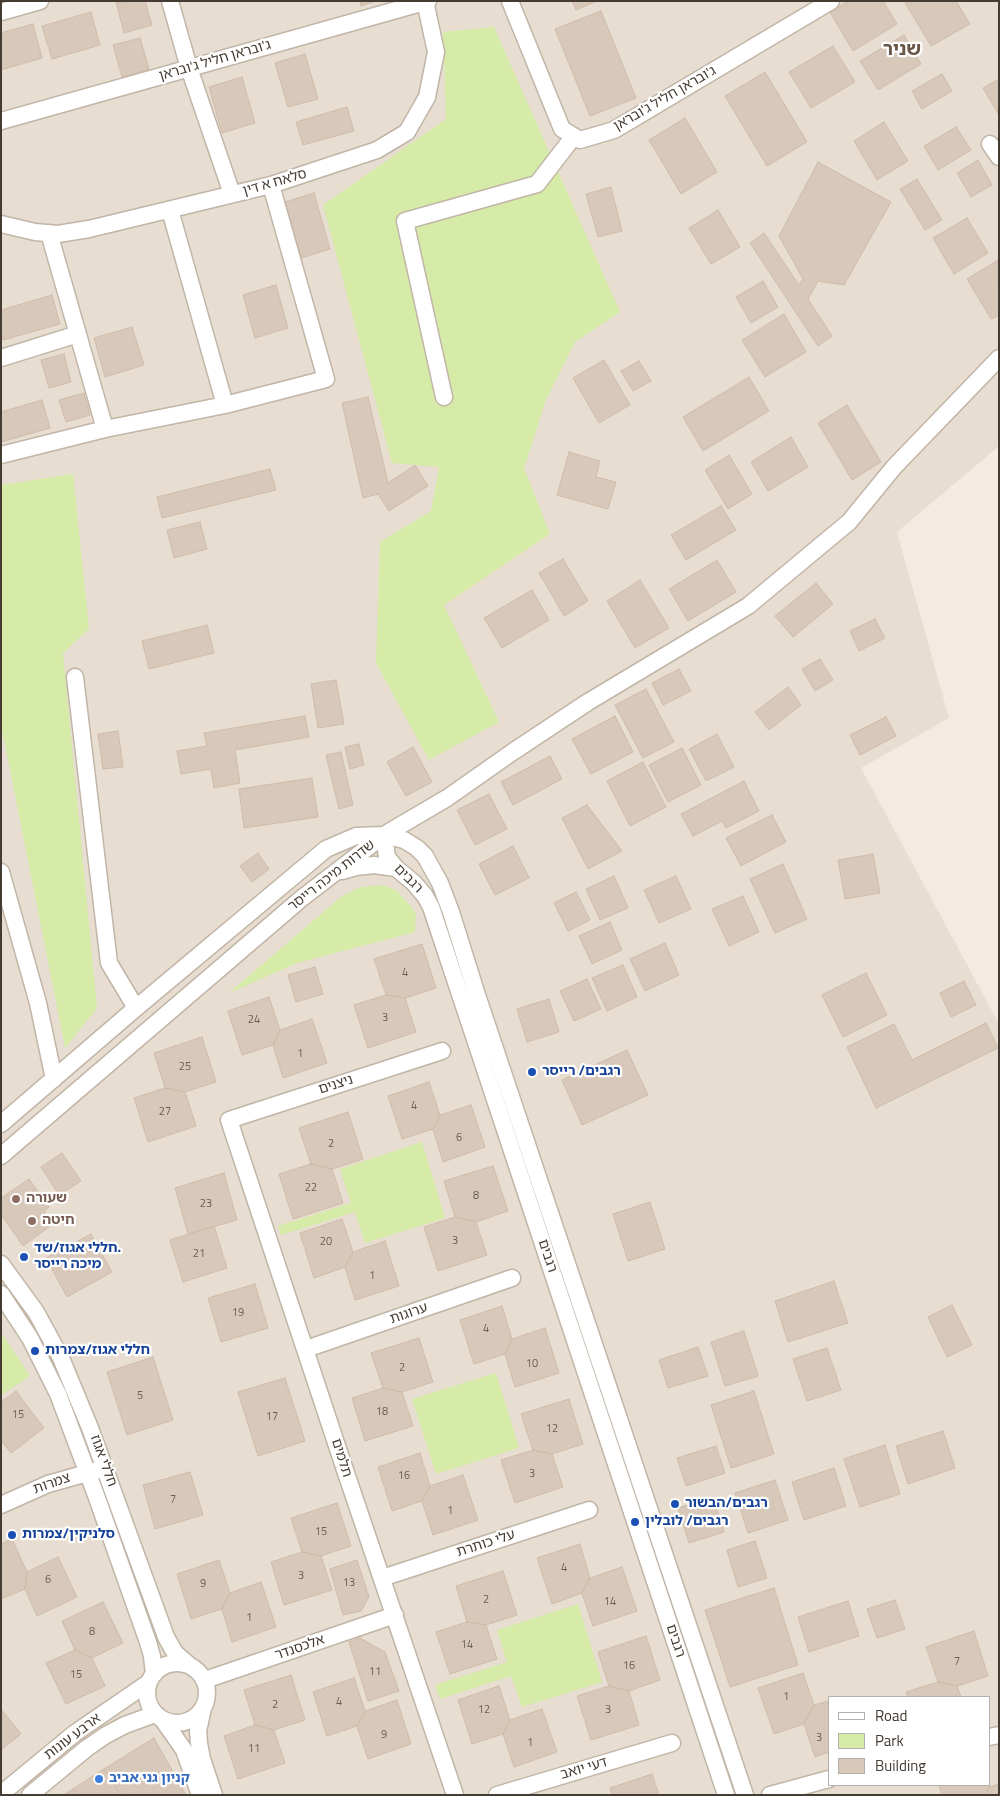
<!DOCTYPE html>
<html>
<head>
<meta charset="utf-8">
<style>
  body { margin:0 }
  #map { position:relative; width:1000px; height:1796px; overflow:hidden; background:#f3ebe2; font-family:"Titillium Web",sans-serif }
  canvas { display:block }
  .frame { position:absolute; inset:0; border:2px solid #443b32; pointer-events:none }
  .legend { position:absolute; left:828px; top:1696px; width:162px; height:90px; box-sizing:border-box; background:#fff; border:1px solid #b4b1ad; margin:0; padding:6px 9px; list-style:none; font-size:15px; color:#443b32 }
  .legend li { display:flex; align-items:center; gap:10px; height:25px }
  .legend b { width:25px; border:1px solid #b4b1ad }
</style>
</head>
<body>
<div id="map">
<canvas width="1000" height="1796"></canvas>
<div class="frame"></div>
<ul class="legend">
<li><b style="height:6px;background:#fff"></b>Road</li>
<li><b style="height:14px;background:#d5eba7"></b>Park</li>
<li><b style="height:14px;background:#d8c8ba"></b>Building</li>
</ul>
</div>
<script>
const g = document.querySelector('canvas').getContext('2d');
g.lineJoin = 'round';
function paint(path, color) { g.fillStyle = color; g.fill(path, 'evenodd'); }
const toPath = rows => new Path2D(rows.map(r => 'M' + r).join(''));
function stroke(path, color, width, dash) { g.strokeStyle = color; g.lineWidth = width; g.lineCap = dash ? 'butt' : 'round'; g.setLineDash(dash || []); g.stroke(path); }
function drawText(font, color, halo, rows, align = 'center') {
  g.font = font + ' "Titillium Web","Noto Sans Hebrew",sans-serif'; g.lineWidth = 4.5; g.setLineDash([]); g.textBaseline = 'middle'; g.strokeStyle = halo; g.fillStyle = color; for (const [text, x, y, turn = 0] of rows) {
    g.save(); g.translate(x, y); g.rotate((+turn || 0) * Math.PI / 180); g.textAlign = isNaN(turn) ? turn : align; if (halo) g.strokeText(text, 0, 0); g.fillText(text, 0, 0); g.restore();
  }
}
const residential = toPath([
  [1,1,999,1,999,446,897,532,949,718,861,768,999,1024,999,1795,1,1795],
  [829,1697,989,1697,989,1785,829,1785]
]);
const green = toPath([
  [494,27,620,312,575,342,546,400,524,468,550,534,444,605,499,722,429,760,376,663,380,542,431,511,439,467,392,463,323,205,446,119,443,32],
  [73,474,89,629,63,653,97,1008,65,1048,1,724,1,485],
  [382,885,396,890,410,905,416,914,415,932,297,963,229,993,342,896,361,887],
  [422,1142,445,1218,365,1243,355,1212,281,1235,278,1226,351,1203,340,1169],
  [1,1332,30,1376,1,1395],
  [496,1373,519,1448,436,1474,412,1399],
  [578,1604,602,1682,522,1707,511,1676,440,1699,435,1685,507,1662,497,1630]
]);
const building = toPath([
  [145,1,152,25,124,33,116,2,145,1],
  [360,1,376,1,361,6,360,1],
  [572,1,597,1,576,10,572,1],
  [848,1,883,1,897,24,853,51,830,12,848,1],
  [904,1,956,1,970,24,931,46,904,1],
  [601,11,636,98,590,116,555,29,601,11],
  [91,12,100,45,52,59,42,26,91,12],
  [33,24,42,58,1,70,1,33,33,24],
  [904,35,921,64,878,90,860,61,904,35],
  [140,38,149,69,122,77,113,45,140,38],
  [833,46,855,82,811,108,789,72,833,46],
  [305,54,318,99,288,107,275,63,305,54],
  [765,72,807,142,767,166,725,96,765,72],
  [942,74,952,91,922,109,912,91,942,74],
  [242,77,255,123,222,133,209,87,242,77],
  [999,79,999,115,983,88,999,79],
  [347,107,354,131,303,145,296,122,347,107],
  [685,118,717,172,681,194,649,140,685,118],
  [884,122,908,161,877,180,854,141,884,122],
  [956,127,971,150,938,170,924,146,956,127],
  [978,160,992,185,971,197,957,173,978,160],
  [818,162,891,202,844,285,818,281,808,299,832,336,818,346,750,243,764,233,799,285,803,279,779,236,818,162],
  [917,179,942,220,925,230,900,189,917,179],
  [611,187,622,231,598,237,586,194,611,187],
  [314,193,330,249,301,258,285,202,314,193],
  [718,210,740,247,711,264,689,228,718,210],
  [967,218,988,253,954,274,933,238,967,218],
  [998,260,999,315,991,319,967,279,998,260],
  [763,281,778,307,751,323,736,297,763,281],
  [276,285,288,328,255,338,243,295,276,285],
  [52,295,60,324,3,340,1,334,1,310,52,295],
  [784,314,806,352,765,377,742,340,784,314],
  [132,327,144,365,105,377,94,338,132,327],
  [64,354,71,382,49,388,41,360,64,354],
  [604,360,630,405,599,423,573,378,604,360],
  [639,361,651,381,633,391,621,371,639,361],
  [749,377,769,411,703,451,683,417,749,377],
  [84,393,90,415,66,422,59,400,84,393],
  [368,397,388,483,415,465,428,486,389,511,378,494,363,498,342,403,368,397],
  [42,400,50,428,1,442,1,412,42,400],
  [847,405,881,462,852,480,818,423,847,405],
  [791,437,808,467,768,491,751,462,791,437],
  [569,452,600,461,596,477,616,482,608,509,557,495,569,452],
  [729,455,752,494,728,509,705,470,729,455],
  [270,469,276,490,162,518,157,497,270,469],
  [721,506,736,530,686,560,671,535,721,506],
  [200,522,207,549,174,558,167,530,200,522],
  [563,559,588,601,564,616,539,573,563,559],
  [717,560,736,592,688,621,669,589,717,560],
  [640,580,669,628,635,648,607,601,640,580],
  [816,583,833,604,793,637,775,616,816,583],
  [532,590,549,620,502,648,484,618,532,590],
  [875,619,885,638,859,651,850,631,875,619],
  [207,625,214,653,149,669,142,641,207,625],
  [820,659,833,680,815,691,802,669,820,659],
  [679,669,691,691,663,705,652,683,679,669],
  [336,680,344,724,318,728,311,684,336,680],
  [788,687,801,705,769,730,755,712,788,687],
  [646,689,674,742,643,758,615,705,646,689],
  [305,716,309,737,235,750,240,783,214,788,211,769,181,774,177,751,207,746,204,733,305,716],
  [615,716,633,752,591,774,572,739,615,716],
  [886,717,896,736,860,755,850,735,886,717],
  [118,731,123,767,103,769,98,734,118,731],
  [717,734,734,767,706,781,689,749,717,734],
  [359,744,364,765,350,769,345,747,359,744],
  [413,747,432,782,406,796,387,762,413,747],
  [682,748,701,785,668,802,649,765,682,748],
  [341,752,353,805,339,809,326,755,341,752],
  [550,756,562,779,513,805,501,782,550,756],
  [643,762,666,807,630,826,607,781,643,762],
  [312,778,318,817,244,828,239,789,312,778],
  [744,781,759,811,726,828,722,821,693,836,681,814,744,781],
  [489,794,507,829,475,845,457,810,489,794],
  [587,805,622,851,588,869,562,818,587,805],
  [772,815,786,842,741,866,726,838,772,815],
  [513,846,529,878,495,895,479,864,513,846],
  [258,853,269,869,252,882,240,866,258,853],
  [873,854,880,893,845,899,838,860,873,854],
  [783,864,807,919,775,933,750,879,783,864],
  [614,876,628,908,600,920,586,889,614,876],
  [676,876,691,909,659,923,644,890,676,876],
  [576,892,590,920,568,931,554,903,576,892],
  [743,896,759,932,729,946,712,909,743,896],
  [610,922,622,950,592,964,579,936,610,922],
  [665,943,679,975,645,991,630,959,665,943],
  [422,944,436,988,405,998,386,995,374,959,422,944],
  [623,965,637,997,607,1011,592,978,623,965],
  [315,967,323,994,296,1002,288,975,315,967],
  [866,973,887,1015,843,1037,822,995,866,973],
  [587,979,601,1009,574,1021,560,991,587,979],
  [964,981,976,1005,951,1017,940,993,964,981],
  [386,995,405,998,416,1032,368,1048,354,1005,386,995],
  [269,997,280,1030,273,1045,242,1055,228,1011,269,997],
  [549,999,559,1032,527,1042,517,1009,549,999],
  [312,1019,327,1063,283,1078,273,1045,280,1030,312,1019],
  [986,1023,998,1048,876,1108,847,1047,894,1024,912,1060,986,1023],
  [202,1037,216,1082,185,1092,165,1088,154,1053,202,1037],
  [627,1050,648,1095,582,1125,562,1080,627,1050],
  [429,1082,440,1115,433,1129,402,1139,388,1096,429,1082],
  [165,1088,185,1092,196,1126,148,1142,134,1098,165,1088],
  [471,1105,485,1147,443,1162,433,1129,440,1115,471,1105],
  [348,1112,363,1159,332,1169,311,1164,299,1128,348,1112],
  [62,1153,81,1181,59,1195,41,1167,62,1153],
  [311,1164,332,1169,343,1203,293,1219,279,1174,311,1164],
  [493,1166,508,1211,476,1222,455,1217,444,1181,493,1166],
  [224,1173,237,1220,188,1234,175,1188,224,1173],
  [29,1179,49,1207,44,1211,53,1224,23,1246,1,1214,1,1198,29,1179],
  [650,1202,665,1249,628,1261,613,1214,650,1202],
  [455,1217,476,1222,487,1255,438,1271,424,1227,455,1217],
  [342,1219,353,1252,345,1267,314,1278,300,1233,342,1219],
  [214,1226,227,1268,183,1282,170,1240,214,1226],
  [91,1234,112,1272,67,1297,46,1258,91,1234],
  [385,1241,399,1286,355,1300,345,1267,353,1252,385,1241],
  [834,1281,848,1323,788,1342,775,1301,834,1281],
  [255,1284,268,1328,221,1342,208,1298,255,1284],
  [952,1305,972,1345,947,1357,928,1317,952,1305],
  [502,1306,512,1339,505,1354,474,1364,460,1320,502,1306],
  [545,1328,559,1373,515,1387,505,1354,512,1339,545,1328],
  [744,1331,758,1376,725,1386,711,1342,744,1331],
  [419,1338,433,1382,402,1392,383,1388,371,1353,419,1338],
  [698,1347,708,1376,668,1388,659,1360,698,1347],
  [827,1348,841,1390,807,1401,793,1359,827,1348],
  [153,1357,173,1420,127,1435,107,1372,153,1357],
  [285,1378,305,1441,258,1456,238,1392,285,1378],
  [383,1388,402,1392,413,1426,365,1441,352,1398,383,1388],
  [16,1391,44,1428,11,1453,1,1440,1,1402,16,1391],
  [754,1391,774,1454,731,1468,711,1405,754,1391],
  [569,1399,583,1444,552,1454,533,1450,521,1414,569,1399],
  [943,1431,955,1468,908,1484,896,1446,943,1431],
  [885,1445,900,1494,860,1507,844,1459,885,1445],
  [716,1446,725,1473,686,1486,677,1458,716,1446],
  [533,1450,552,1454,563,1487,515,1503,501,1460,533,1450],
  [420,1453,430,1486,422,1501,392,1511,378,1467,420,1453],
  [834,1468,846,1506,804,1520,792,1482,834,1468],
  [190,1472,203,1515,155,1529,143,1485,190,1472],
  [463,1475,478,1520,433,1535,422,1501,430,1486,463,1475],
  [775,1480,788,1520,748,1533,735,1493,775,1480],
  [713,1497,724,1532,689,1543,678,1508,713,1497],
  [337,1503,351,1546,321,1556,302,1552,291,1518,337,1503],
  [12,1539,27,1572,25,1589,1,1599,1,1544,12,1539],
  [755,1541,767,1578,738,1587,727,1550,755,1541],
  [580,1544,590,1578,582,1593,552,1604,537,1558,580,1544],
  [302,1552,321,1556,332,1590,284,1605,271,1562,302,1552],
  [58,1557,77,1597,37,1616,25,1589,27,1572,58,1557],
  [219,1560,230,1593,222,1609,191,1619,177,1574,219,1560],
  [357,1560,369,1597,361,1611,343,1615,330,1569,357,1560],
  [622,1567,637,1611,593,1626,582,1593,590,1578,622,1567],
  [503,1571,517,1615,486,1625,467,1622,456,1586,503,1571],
  [261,1582,276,1627,232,1642,222,1609,230,1593,261,1582],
  [774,1588,798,1665,730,1687,705,1610,774,1588],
  [895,1600,905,1629,877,1638,867,1609,895,1600],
  [848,1601,859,1636,809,1652,798,1617,848,1601],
  [103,1602,123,1643,92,1658,75,1650,62,1621,103,1602],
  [467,1622,486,1625,497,1659,450,1674,436,1632,467,1622],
  [974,1631,988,1676,957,1686,938,1682,926,1647,974,1631],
  [646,1636,660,1680,629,1691,609,1686,598,1652,646,1636],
  [360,1638,385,1652,399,1691,368,1701,349,1642,360,1638],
  [75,1650,92,1658,105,1686,66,1704,46,1663,75,1650],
  [803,1673,814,1705,804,1724,774,1734,758,1688,803,1673],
  [291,1675,305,1720,274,1730,255,1725,244,1690,291,1675],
  [354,1678,365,1711,357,1726,327,1736,313,1692,354,1678],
  [938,1682,957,1686,961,1697,908,1697,906,1692,938,1682],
  [499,1686,510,1720,503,1734,472,1744,458,1700,499,1686],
  [609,1686,629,1691,639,1725,591,1740,577,1696,609,1686],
  [397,1700,411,1744,368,1759,357,1726,365,1711,397,1700],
  [829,1701,829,1752,815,1757,804,1724,814,1705,829,1701],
  [1,1709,21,1734,1,1750,1,1709],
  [542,1709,557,1752,514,1767,503,1734,510,1720,542,1709],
  [255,1725,274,1730,285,1763,238,1779,224,1736,255,1725],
  [154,1738,186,1795,121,1795,104,1769,154,1738],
  [104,1769,121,1795,76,1795,73,1789,104,1769],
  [652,1774,659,1795,612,1795,610,1788,652,1774],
  [999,1784,999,1795,985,1795,989,1787,999,1784],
  [939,1785,988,1785,989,1787,985,1795,942,1795,939,1785],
  [73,1789,76,1795,63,1795,73,1789]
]);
const minor = toPath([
  [170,1,189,68,232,194],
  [510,1,562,129,580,140,614,130,831,1],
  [1,12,40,1],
  [1,121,428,1],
  [990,144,999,157],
  [170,210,225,405],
  [1,224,35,232,58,234,89,229,271,185,377,150,407,132,427,97,436,52,425,1],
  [49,233,105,429],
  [1,358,78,334],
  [444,397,405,221,537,184,574,136],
  [1,455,105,429,225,405,326,379,271,185],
  [75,677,109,963,136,1008],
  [384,835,387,857,396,868,414,883,425,896,431,907,726,1795],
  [342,871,356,867,374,865,396,868],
  [1,872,38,1003,54,1079],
  [442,1051,229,1120,344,1467,455,1795],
  [1,1124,136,1008,326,849,356,836,384,835,404,840,417,848,425,856,440,883,451,912,477,995,745,1795],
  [1,1156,302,898,384,835,447,798,514,751,588,702,748,606,849,522,894,467,999,358],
  [1,1264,36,1312,61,1358,90,1428,166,1637,175,1653,188,1664],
  [1,1294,30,1338,58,1394,97,1498,148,1642,152,1656,154,1674],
  [306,1349,512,1278],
  [1,1505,48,1484,98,1470],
  [382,1578,589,1510],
  '147 1693a30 30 0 1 1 60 0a30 30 0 1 1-60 0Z',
  [205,1680,395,1615],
  [203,1708,198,1731,199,1743,202,1759,214,1795],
  [163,1720,184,1750,200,1795],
  [989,1737,999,1735],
  [1,1794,75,1733,148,1683],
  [30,1795,87,1748,106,1735,125,1725,155,1714],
  [497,1795,672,1743],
  [770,1795,829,1779]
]);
const markers = [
  [532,1072,5,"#1a4fb4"],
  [16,1199,5,"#8d6e63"],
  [32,1221,5,"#8d6e63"],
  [24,1257,5,"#1a4fb4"],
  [35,1351,5,"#1a4fb4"],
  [675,1504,5,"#1a4fb4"],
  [635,1522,5,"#1a4fb4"],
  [12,1535,5,"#1a4fb4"],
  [99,1779,5,"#3f7fe0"]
];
const numberNames = [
  ["4",405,973],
  ["3",385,1018],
  ["24",254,1020],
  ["1",300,1054],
  ["25",185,1067],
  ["4",414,1106],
  ["27",165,1112],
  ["6",459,1138],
  ["2",331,1144],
  ["22",311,1188],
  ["8",476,1196],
  ["23",206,1204],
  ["3",455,1241],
  ["20",326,1242],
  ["21",199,1254],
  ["1",372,1276],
  ["19",238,1313],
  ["4",486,1329],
  ["10",532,1364],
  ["2",402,1368],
  ["5",140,1396],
  ["18",382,1412],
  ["15",18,1415],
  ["17",272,1417],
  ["12",552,1429],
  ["3",532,1474],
  ["16",404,1476],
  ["7",173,1500],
  ["1",450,1511],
  ["15",321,1532],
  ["4",564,1568],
  ["3",301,1576],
  ["6",48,1580],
  ["13",349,1583],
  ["9",203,1584],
  ["2",486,1600],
  ["14",610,1602],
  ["1",249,1618],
  ["8",92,1632],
  ["14",467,1645],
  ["7",957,1662],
  ["16",629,1666],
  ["11",375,1672],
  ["15",76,1675],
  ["1",786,1697],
  ["4",339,1702],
  ["2",275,1705],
  ["12",484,1710],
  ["3",608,1710],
  ["9",384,1735],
  ["3",819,1738],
  ["1",530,1743],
  ["11",254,1749]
];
const streetNames = [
  ["ג'ובראן חליל ג'ובראן",215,61,-16],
  ["ג'ובראן חליל ג'ובראן",665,99,-30],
  ["סלאח א דין",275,183,-16],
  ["שדרות מיכה רייסר",332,876,-38],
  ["רגבים",408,879,45],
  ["ניצנים",336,1085,-18],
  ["רגבים",547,1256,72],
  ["ערוגות",409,1314,-19],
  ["תלמים",341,1458,72],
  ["חללי אגוז",103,1461,70],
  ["צמרות",52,1484,-19],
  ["עלי כותרת",486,1544,-18],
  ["רגבים",675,1641,72],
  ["אלכסנדר",300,1648,-19],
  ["ארבע עונות",73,1737,-37],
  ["דעי יואב",584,1769,-16]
];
const transitNames = [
  ["רגבים/ רייסר",542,1072],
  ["חללי אגוז/שד.",34,1249],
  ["מיכה רייסר",34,1265],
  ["חללי אגוז/צמרות",45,1351],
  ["רגבים/הבשור",685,1504],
  ["רגבים/ לובלין",645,1522],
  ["סלניקין/צמרות",22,1535]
];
const educationNames = [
  ["שעורה",26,1199],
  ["חיטה",42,1221]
];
const shopNames = [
  ["קניון גני אביב",109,1779]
];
const districtNames = [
  ["שניר",902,50]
];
paint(residential, '#e7ddd0');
paint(green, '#d5eba7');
paint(building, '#d8c8ba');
stroke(building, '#d0bca9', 1);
stroke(minor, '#c1b5a7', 19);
stroke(minor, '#fff', 16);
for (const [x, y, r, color] of markers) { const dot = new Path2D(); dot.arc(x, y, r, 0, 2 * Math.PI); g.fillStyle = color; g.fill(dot); stroke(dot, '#fff', 2); }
drawText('11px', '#695e54', null, numberNames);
drawText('14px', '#443b32', '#fff', streetNames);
drawText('bold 14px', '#164399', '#fff', transitNames, 'left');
drawText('bold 14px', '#785e54', '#fff', educationNames, 'left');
drawText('bold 14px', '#366cbe', '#fff', shopNames, 'left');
drawText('bold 19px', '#685749', '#fff', districtNames);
</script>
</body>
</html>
